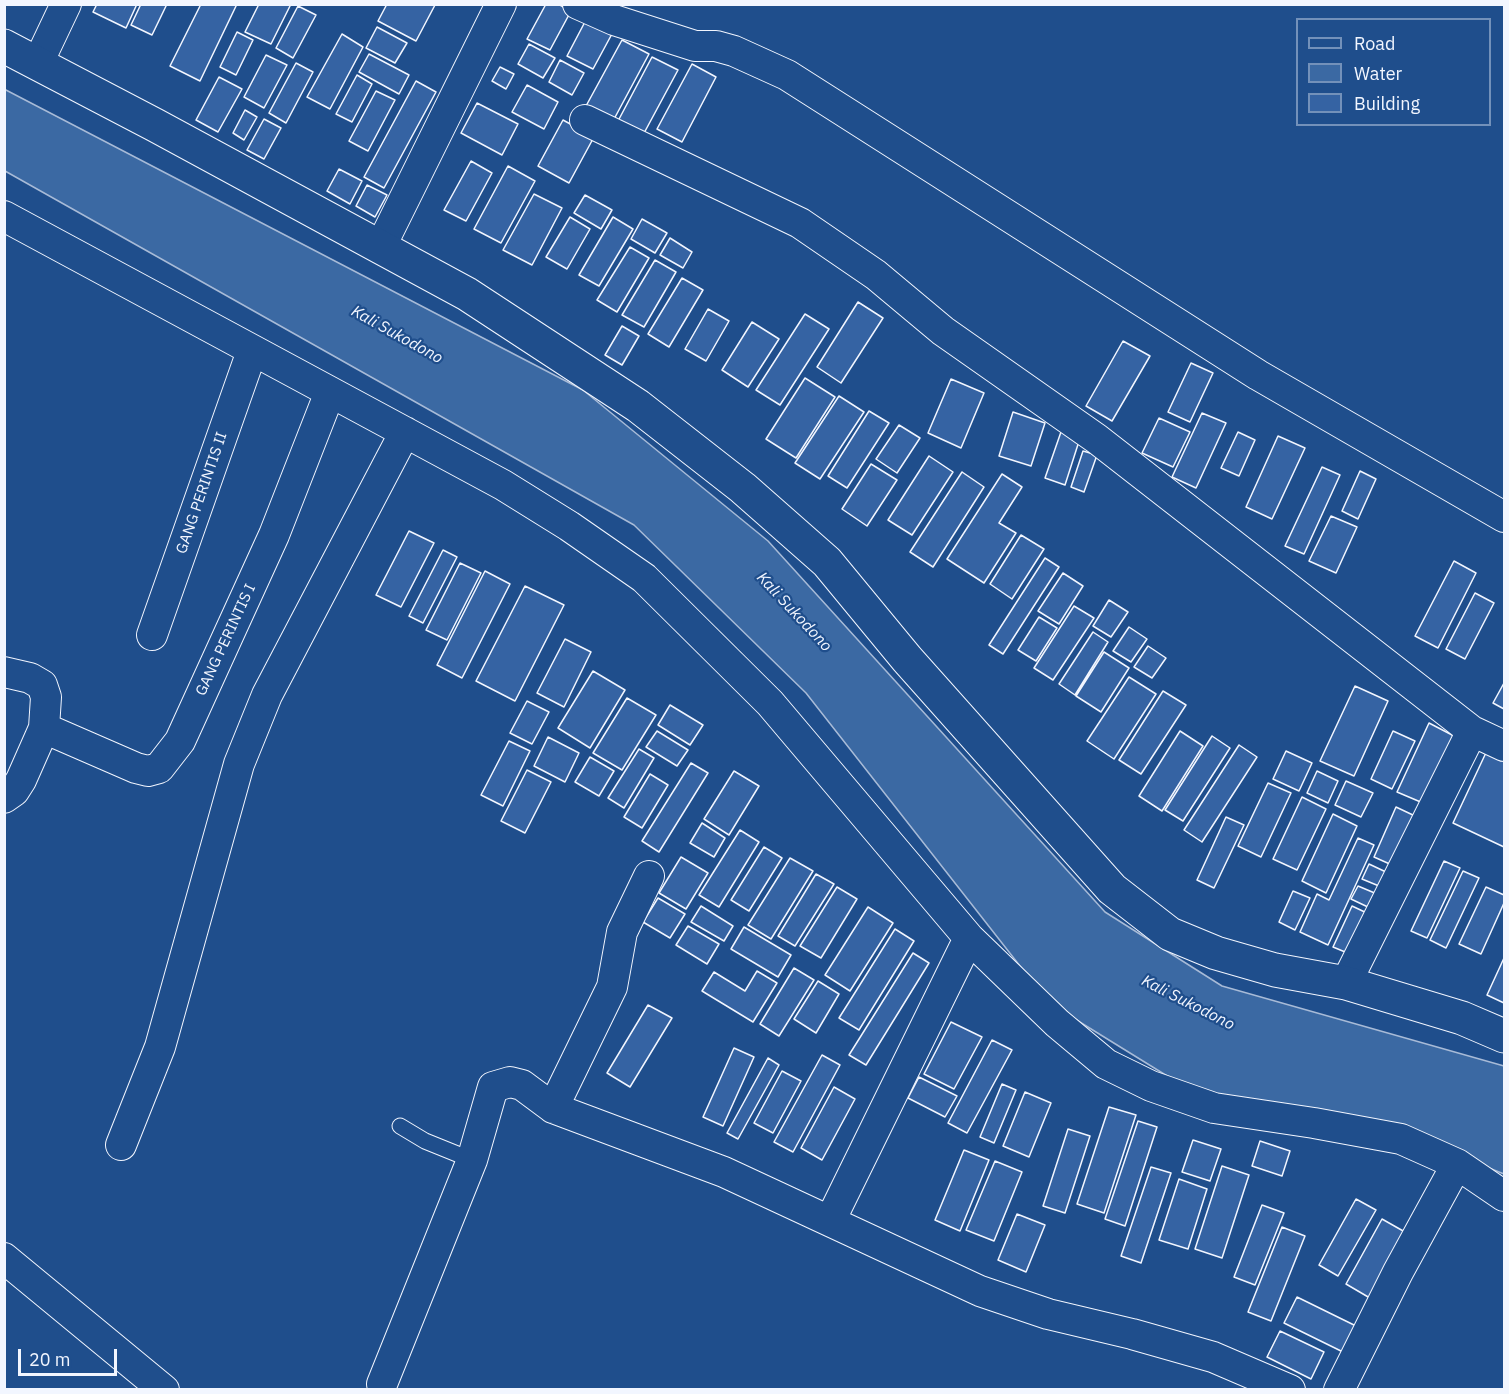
<!DOCTYPE html>
<html>
<head>
<meta charset="utf-8">
<style>
  body { margin:0 }
  #map { position:relative; width:1509px; height:1394px; overflow:hidden; background:#1f4e8c; font-family:"IBM Plex Sans",sans-serif }
  canvas { display:block }
  .frame { position:absolute; inset:0; border:6px solid #f2f6ff; pointer-events:none }
  .legend { position:absolute; left:1296px; top:18px; width:195px; height:108px; box-sizing:border-box; background:#1f4e8c; border:2px solid #7391ba; margin:0; padding:8px 10px; list-style:none; font-size:18px; color:#f2f6ff }
  .legend li { display:flex; align-items:center; gap:12px; height:30px }
  .legend b { width:30px; border:2px solid #7391ba }
  .scale { position:absolute; left:18px; top:1349px; width:99px; height:27px; box-sizing:border-box; border:3px solid #f2f6ff; border-top:0; padding-left:8px; font-size:18px; line-height:21px; white-space:nowrap; color:#f2f6ff; -webkit-text-stroke:4px #1f4e8c; paint-order:stroke }
</style>
</head>
<body>
<div id="map">
<canvas width="1509" height="1394"></canvas>
<div class="frame"></div>
<ul class="legend">
<li><b style="height:8px;background:#1f4e8c"></b>Road</li>
<li><b style="height:16px;background:#3b69a3"></b>Water</li>
<li><b style="height:16px;background:#3563a3"></b>Building</li>
</ul>
<div class="scale">20 m</div>
</div>
<script>
const g = document.querySelector('canvas').getContext('2d');
g.lineJoin = 'round';
function paint(path, color) { g.fillStyle = color; g.fill(path, 'evenodd'); }
const toPath = rows => new Path2D(rows.map(r => 'M' + r).join(''));
function stroke(path, color, width, dash) { g.strokeStyle = color; g.lineWidth = width; g.lineCap = dash ? 'butt' : 'round'; g.setLineDash(dash || []); g.stroke(path); }
function drawText(font, color, halo, rows, align = 'center') {
  g.font = font + ' "IBM Plex Sans",sans-serif'; g.lineWidth = 4.5; g.setLineDash([]); g.textBaseline = 'middle'; g.strokeStyle = halo; g.fillStyle = color; for (const [text, x, y, turn = 0] of rows) {
    g.save(); g.translate(x, y); g.rotate((+turn || 0) * Math.PI / 180); g.textAlign = isNaN(turn) ? turn : align; if (halo) g.strokeText(text, 0, 0); g.fillText(text, 0, 0); g.restore();
  }
}
const water = toPath([
  [4,89,583,390,768,541,1105,912,1222,986,1504,1066,1504,1174,1429,1144,1198,1095,1049,1003,806,693,634,525,5,171,4,89]
]);
const building = toPath([
  [97,4,137,4,126,28,93,12,97,4],
  [141,4,167,4,152,35,131,25,141,4],
  [201,4,237,4,200,81,170,66,201,4],
  [259,4,291,4,271,44,245,32,259,4],
  [387,4,433,4,435,5,416,41,378,21,387,4],
  [546,4,558,4,571,11,550,50,527,39,546,4],
  [298,6,316,15,293,58,276,48,298,6],
  [587,18,613,32,593,69,567,56,587,18],
  [377,27,407,43,395,63,366,48,377,27],
  [237,32,253,40,236,75,220,67,237,32],
  [342,34,363,47,330,109,307,97,342,34],
  [622,40,649,54,613,121,586,106,622,40],
  [529,44,555,58,543,78,518,64,529,44],
  [369,54,409,75,399,94,359,72,369,54],
  [266,55,287,65,264,108,244,97,266,55],
  [652,57,678,70,643,135,618,121,652,57],
  [560,60,584,73,572,95,549,82,560,60],
  [296,63,313,72,286,123,269,113,296,63],
  [692,64,716,77,682,142,657,129,692,64],
  [500,67,514,74,506,89,492,81,500,67],
  [357,75,372,84,352,122,336,114,357,75],
  [219,77,242,89,218,132,196,120,219,77],
  [416,81,436,92,384,188,364,177,416,81],
  [527,85,558,102,544,129,512,112,527,85],
  [376,91,395,100,368,151,349,141,376,91],
  [477,103,518,124,502,155,461,133,477,103],
  [245,110,257,117,244,140,233,133,245,110],
  [264,119,281,128,264,159,247,150,264,119],
  [563,120,594,137,569,183,538,166,563,120],
  [471,161,492,173,466,221,444,210,471,161],
  [508,166,535,181,501,243,474,229,508,166],
  [339,169,362,181,350,204,327,191,339,169],
  [367,185,387,195,375,217,356,206,367,185],
  [534,194,562,208,532,265,503,250,534,194],
  [585,195,612,210,601,229,574,213,585,195],
  [570,217,590,229,567,269,546,257,570,217],
  [613,217,633,229,599,286,579,275,613,217],
  [642,219,667,233,655,253,631,239,642,219],
  [670,238,692,252,683,268,660,255,670,238],
  [630,247,649,258,617,312,597,300,630,247],
  [655,260,676,272,644,327,622,315,655,260],
  [682,278,703,290,669,347,648,334,682,278],
  [858,302,883,318,841,383,817,367,858,302],
  [708,309,729,321,706,361,685,349,708,309],
  [805,314,829,329,780,405,756,390,805,314],
  [752,322,779,339,748,387,722,370,752,322],
  [622,326,639,336,622,365,605,355,622,326],
  [1123,341,1150,356,1112,421,1086,406,1123,341],
  [1191,363,1213,373,1190,422,1168,412,1191,363],
  [805,378,835,397,796,458,766,439,805,378],
  [951,379,984,393,961,448,928,433,951,379],
  [839,396,864,412,820,479,795,463,839,396],
  [869,411,889,423,847,488,828,476,869,411],
  [1013,412,1045,423,1031,466,999,456,1013,412],
  [1202,413,1226,423,1196,488,1172,477,1202,413],
  [1159,418,1190,432,1173,467,1142,453,1159,418],
  [899,425,920,438,897,473,876,459,899,425],
  [1062,429,1081,435,1065,485,1045,478,1062,429],
  [1238,432,1255,440,1239,476,1221,468,1238,432],
  [1278,436,1305,448,1272,519,1246,507,1278,436],
  [1083,451,1097,455,1084,492,1071,487,1083,451],
  [929,456,953,472,912,535,888,520,929,456],
  [871,464,897,480,867,526,842,509,871,464],
  [1322,467,1340,475,1304,554,1285,546,1322,467],
  [1360,471,1376,479,1358,519,1342,511,1360,471],
  [962,472,984,487,933,567,910,552,962,472],
  [1002,474,1022,487,999,523,1016,533,984,583,947,559,1002,474],
  [1331,516,1357,527,1336,573,1309,561,1331,516],
  [409,531,434,543,401,607,376,595,409,531],
  [1021,535,1044,549,1012,599,990,584,1021,535],
  [443,550,457,557,423,623,409,616,443,550],
  [1045,558,1059,567,1003,654,989,645,1045,558],
  [1454,561,1476,573,1438,648,1415,636,1454,561],
  [460,563,481,573,447,640,426,630,460,563],
  [485,571,510,584,462,678,437,665,485,571],
  [1063,573,1083,586,1059,624,1038,611,1063,573],
  [525,586,564,605,515,701,476,681,525,586],
  [1475,593,1494,603,1465,659,1446,649,1475,593],
  [1109,600,1128,612,1111,637,1093,626,1109,600],
  [1074,606,1094,618,1053,680,1034,668,1074,606],
  [1039,617,1057,628,1036,661,1018,650,1039,617],
  [1129,627,1147,639,1131,662,1113,651,1129,627],
  [1093,632,1108,642,1075,695,1059,684,1093,632],
  [565,639,591,652,564,707,537,693,565,639],
  [1148,646,1166,658,1152,678,1134,667,1148,646],
  [1104,652,1129,668,1101,712,1076,696,1104,652],
  [593,671,625,690,590,748,558,728,593,671],
  [1129,677,1156,694,1114,759,1087,741,1129,677],
  [1504,683,1504,709,1493,703,1504,683],
  [1355,686,1388,701,1354,776,1320,761,1355,686],
  [1163,691,1186,705,1141,774,1119,760,1163,691],
  [627,698,656,715,622,770,593,753,627,698],
  [527,701,549,712,532,744,510,733,527,701],
  [670,705,703,725,690,745,658,725,670,705],
  [1429,723,1454,736,1423,803,1397,792,1429,723],
  [657,731,688,750,677,766,646,747,657,731],
  [1180,731,1203,746,1162,811,1139,796,1180,731],
  [1393,731,1415,741,1392,789,1371,779,1393,731],
  [1212,736,1230,748,1183,821,1165,810,1212,736],
  [548,737,579,753,565,782,534,766,548,737],
  [509,741,530,751,503,806,481,795,509,741],
  [1491,742,1504,748,1504,847,1453,823,1491,742],
  [1239,745,1257,757,1202,842,1184,830,1239,745],
  [639,749,654,758,624,808,608,798,639,749],
  [1286,751,1312,763,1299,791,1273,779,1286,751],
  [590,757,614,771,599,796,575,782,590,757],
  [691,763,708,773,659,852,642,841,691,763],
  [527,770,551,782,525,833,501,821,527,770],
  [734,771,759,786,729,835,704,819,734,771],
  [1317,771,1338,781,1328,803,1307,793,1317,771],
  [650,774,668,785,642,828,624,817,650,774],
  [1346,781,1373,793,1361,817,1335,805,1346,781],
  [1268,783,1291,793,1261,857,1238,846,1268,783],
  [1302,797,1326,809,1297,870,1273,859,1302,797],
  [1396,807,1415,816,1392,865,1374,857,1396,807],
  [1333,814,1357,826,1326,893,1302,881,1333,814],
  [1226,817,1244,825,1214,888,1197,880,1226,817],
  [702,823,725,838,714,857,690,843,702,823],
  [740,830,759,842,719,907,699,895,740,830],
  [1358,838,1374,845,1328,945,1300,932,1317,894,1329,900,1358,838],
  [764,847,782,858,749,911,731,900,764,847],
  [681,857,708,873,686,909,659,893,681,857],
  [790,858,813,871,771,939,748,925,790,858],
  [1444,861,1460,868,1427,938,1411,931,1444,861],
  [1369,864,1386,872,1379,886,1362,879,1369,864],
  [1463,871,1479,878,1446,948,1430,940,1463,871],
  [816,874,834,884,795,946,778,936,816,874],
  [1358,886,1377,894,1370,908,1351,899,1358,886],
  [837,887,857,899,821,958,800,946,837,887],
  [1486,887,1504,895,1504,903,1481,954,1459,944,1486,887],
  [1293,891,1310,898,1295,930,1279,922,1293,891],
  [658,898,685,914,670,938,643,922,658,898],
  [701,906,733,926,724,941,691,922,701,906],
  [1352,906,1369,914,1350,954,1333,947,1352,906],
  [868,907,893,923,850,991,825,975,868,907],
  [688,926,719,944,707,964,676,945,688,926],
  [744,927,791,955,778,977,731,949,744,927],
  [895,929,914,941,859,1030,839,1018,895,929],
  [913,953,929,963,866,1065,849,1055,913,953],
  [1504,958,1504,1003,1487,995,1504,958],
  [794,968,814,980,779,1036,760,1024,794,968],
  [757,971,777,983,753,1022,702,991,714,972,745,991,757,971],
  [818,981,839,994,816,1033,794,1019,818,981],
  [648,1005,672,1018,630,1087,607,1073,648,1005],
  [951,1022,982,1037,954,1089,924,1074,951,1022],
  [992,1040,1012,1050,967,1133,948,1123,992,1040],
  [734,1048,754,1057,723,1126,703,1117,734,1048],
  [822,1055,840,1065,793,1152,774,1142,822,1055],
  [768,1058,779,1065,738,1139,727,1133,768,1058],
  [782,1071,801,1081,773,1133,754,1123,782,1071],
  [919,1077,957,1096,945,1117,908,1098,919,1077],
  [1002,1084,1016,1090,994,1143,980,1137,1002,1084],
  [834,1087,855,1099,822,1160,801,1148,834,1087],
  [1025,1092,1051,1103,1029,1157,1003,1146,1025,1092],
  [1109,1107,1136,1115,1104,1213,1077,1204,1109,1107],
  [1138,1121,1157,1127,1125,1226,1105,1219,1138,1121],
  [1068,1129,1090,1136,1065,1213,1043,1206,1068,1129],
  [1193,1140,1221,1149,1210,1181,1182,1172,1193,1140],
  [1260,1141,1290,1151,1282,1176,1252,1166,1260,1141],
  [964,1150,989,1160,960,1231,935,1220,964,1150],
  [995,1161,1022,1172,994,1241,966,1230,995,1161],
  [1222,1166,1249,1175,1222,1258,1195,1249,1222,1166],
  [1151,1167,1171,1173,1141,1263,1121,1256,1151,1167],
  [1179,1179,1207,1189,1188,1249,1159,1240,1179,1179],
  [1356,1199,1376,1210,1338,1276,1319,1265,1356,1199],
  [1262,1205,1284,1213,1255,1285,1234,1277,1262,1205],
  [1017,1214,1045,1225,1026,1272,998,1260,1017,1214],
  [1382,1219,1412,1236,1375,1301,1346,1284,1382,1219],
  [1282,1227,1305,1236,1271,1321,1248,1312,1282,1227],
  [1297,1297,1356,1326,1343,1352,1284,1323,1297,1297],
  [1280,1331,1324,1352,1311,1379,1267,1357,1280,1331]
]);
const lane = toPath([
  [400,1126,425,1141,472,1160]
]);
const street = toPath([
  [578,4,614,20,695,46,716,46,734,51,787,75,1258,375,1504,517],
  [38,63,66,4],
  [585,120,800,223,876,275,943,331,1097,439,1472,731,1504,746],
  [4,216,503,485,569,526,644,578,770,703,969,938,1057,1023,1106,1064,1151,1086,1214,1108,1314,1123,1401,1139,1457,1164,1504,1196],
  [380,248,501,4],
  [152,635,252,351],
  [4,672,30,678,42,685,46,697,44,728,21,780,14,791,4,798],
  [44,728,136,768,148,771,159,768,180,741,274,535,330,392],
  [1346,983,1472,731],
  [553,1108,612,987,622,932,649,876],
  [121,1145,160,1047,239,764,267,695,405,432],
  [830,1221,969,938],
  [4,1258,164,1390],
  [382,1384,472,1160,493,1087,510,1082,522,1085,553,1108,724,1172,980,1291,1048,1314,1132,1334,1213,1357,1290,1390],
  [1339,1390,1398,1272,1457,1164]
]);
const secondary = toPath([
  [4,46,155,125,467,294,638,406,743,488,827,562,907,659,1112,889,1170,934,1216,953,1275,970,1346,983,1462,1018,1504,1036]
]);
const streetNames = [
  ["GANG PERINTIS II",202,493,-71],
  ["GANG PERINTIS I",226,640,-65]
];
const waterNames = [
  ["Kali Sukodono",397,335,29],
  ["Kali Sukodono",794,612,47],
  ["Kali Sukodono",1188,1003,27]
];
paint(water, '#3b69a3');
stroke(water, '#a8bbd7', 1.5);
paint(building, '#3563a3');
stroke(building, '#f2f6ff', 1.5);
stroke(lane, '#f2f6ff', 17);
stroke(street, '#f2f6ff', 32);
stroke(secondary, '#f2f6ff', 35);
stroke(lane, '#1f4e8c', 15);
stroke(street, '#1f4e8c', 30);
stroke(secondary, '#1f4e8c', 33);
drawText('15px', '#f2f6ff', '#1f4e8c', streetNames);
drawText('italic 16px', '#f2f6ff', '#1f4e8c', waterNames);
</script>
</body>
</html>
